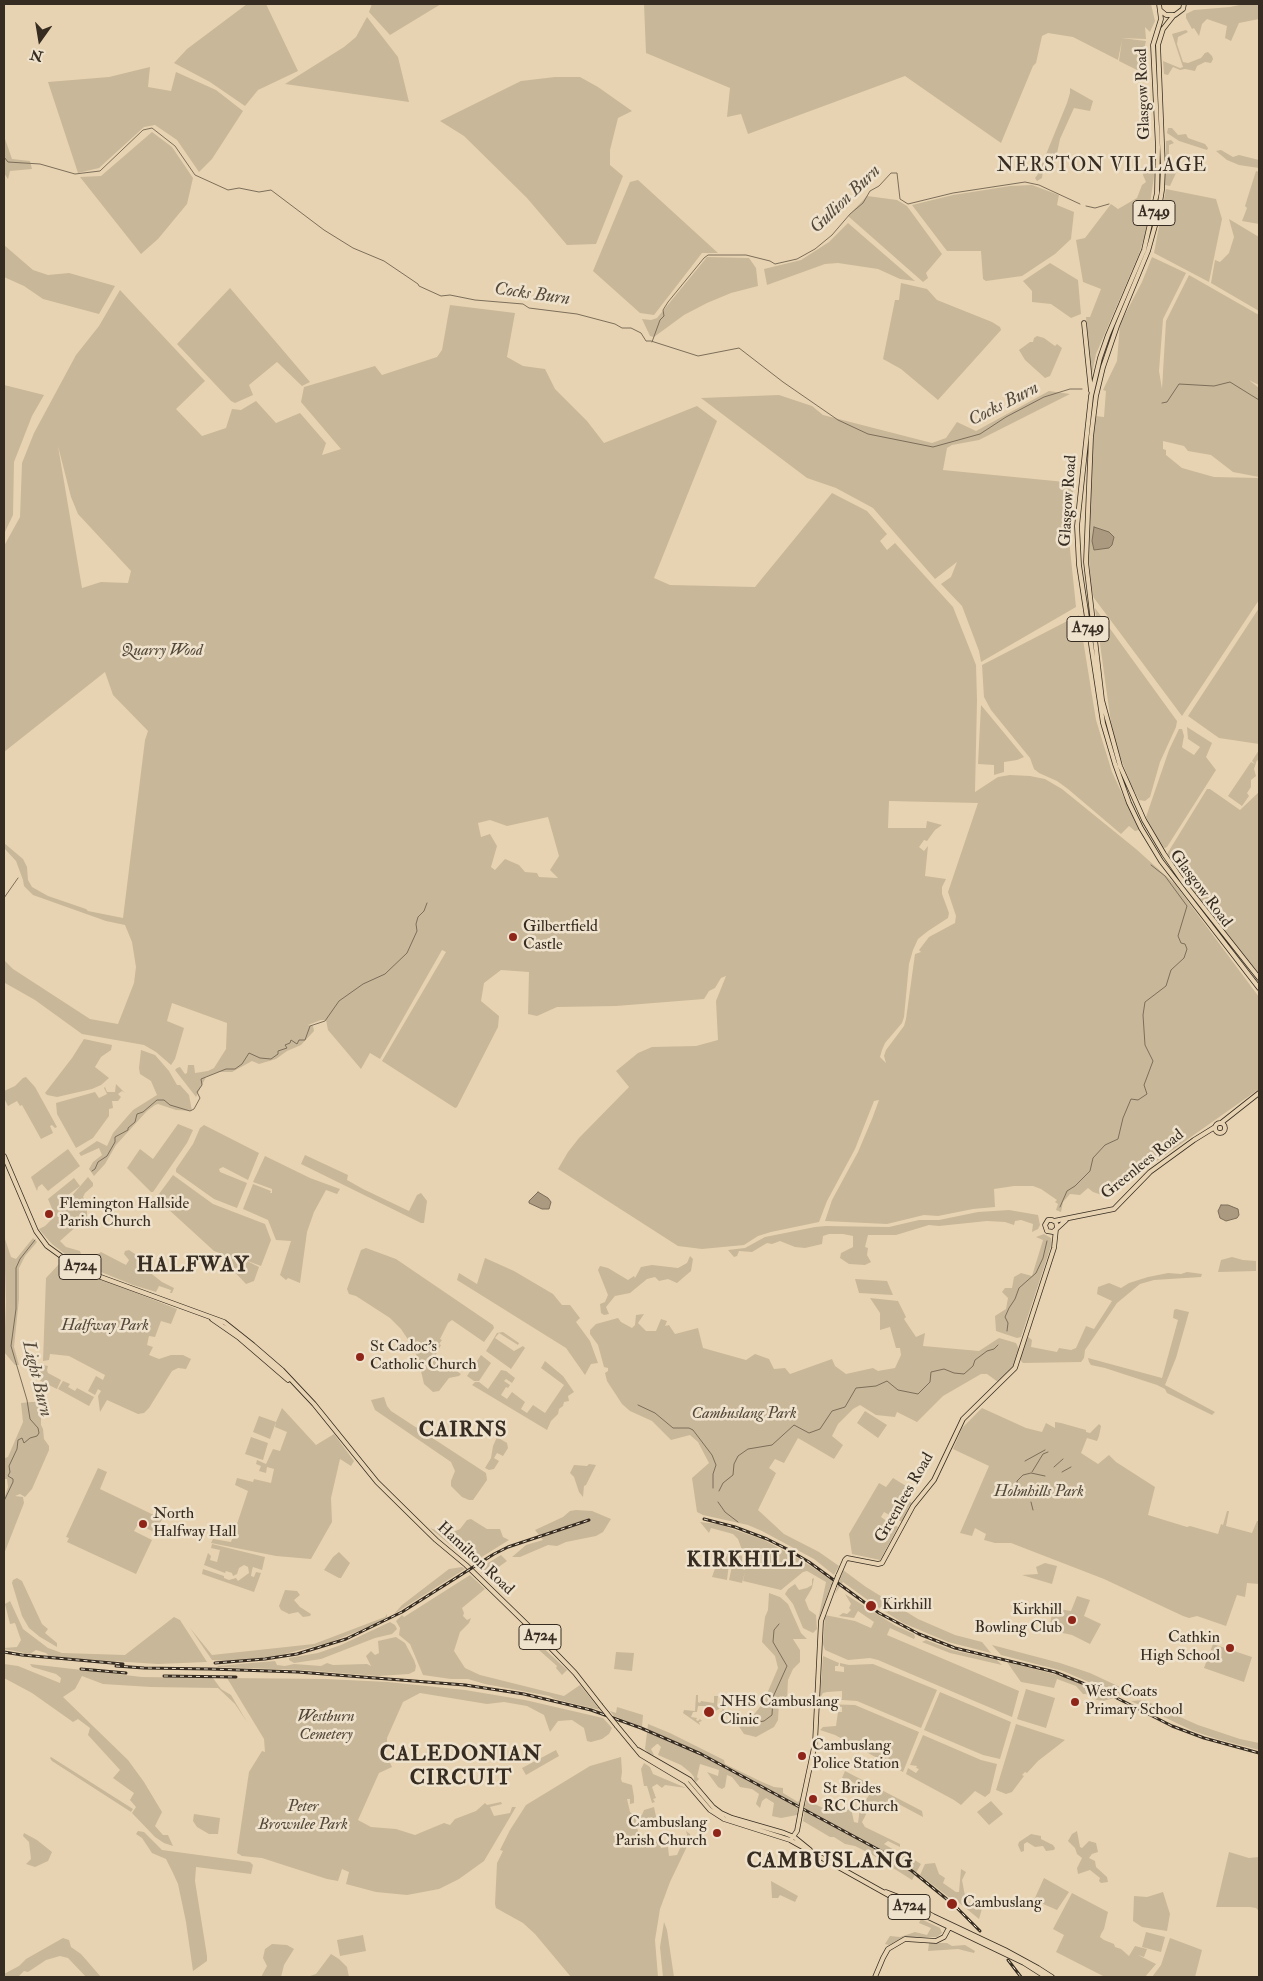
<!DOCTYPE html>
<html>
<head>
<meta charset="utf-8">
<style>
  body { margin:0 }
  #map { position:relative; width:1263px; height:1981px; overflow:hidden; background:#e7d3b1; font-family:"IM FELL Double Pica",serif }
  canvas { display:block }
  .frame { position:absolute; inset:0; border:5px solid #362c21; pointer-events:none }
  .north { position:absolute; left:15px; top:15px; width:50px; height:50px; -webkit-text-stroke:4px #efe2cc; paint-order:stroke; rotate:193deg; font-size:14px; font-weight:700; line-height:20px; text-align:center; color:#362c21 }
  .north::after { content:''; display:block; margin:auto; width:18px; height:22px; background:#362c21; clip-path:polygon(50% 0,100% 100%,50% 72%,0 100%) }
</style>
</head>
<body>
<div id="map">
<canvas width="1263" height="1981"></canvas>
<div class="frame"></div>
<div class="north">N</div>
</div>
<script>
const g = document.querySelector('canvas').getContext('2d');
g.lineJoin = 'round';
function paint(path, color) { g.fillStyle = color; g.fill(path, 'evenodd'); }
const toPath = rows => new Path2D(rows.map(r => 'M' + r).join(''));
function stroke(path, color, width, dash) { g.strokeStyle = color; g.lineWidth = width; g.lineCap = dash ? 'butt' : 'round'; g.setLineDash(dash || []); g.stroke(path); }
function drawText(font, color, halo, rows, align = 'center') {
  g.font = font + ' "IM FELL Double Pica",serif'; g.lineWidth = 5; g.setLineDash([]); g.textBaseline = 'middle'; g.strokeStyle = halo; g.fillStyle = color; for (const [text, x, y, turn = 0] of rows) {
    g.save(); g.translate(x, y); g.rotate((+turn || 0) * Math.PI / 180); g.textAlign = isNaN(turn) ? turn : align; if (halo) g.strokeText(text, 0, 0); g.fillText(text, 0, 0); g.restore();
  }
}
const green = toPath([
  [247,4,266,4,298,71,258,90,245,106,210,82,174,63,187,49],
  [372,4,441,4,390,35,369,12],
  [644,4,1151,4,1155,21,1150,32,1145,27,1146,39,1121,38,1146,41,1139,71,1119,61,1122,40,1118,60,1073,37,1048,33,1042,36,1036,63,1033,66,1001,143,905,76,748,134,741,114,727,117,730,88,646,53],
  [1244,4,1259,4,1259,19,1239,23,1231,41,1225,38,1227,26,1207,19,1202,24,1199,36,1194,28,1192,29,1186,18,1186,14,1194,10,1230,7],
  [367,17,398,57,409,102,285,84,344,47,356,37],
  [1186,30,1188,32,1178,37,1177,44,1183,62,1188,63,1201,58,1205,53,1208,52,1212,56,1213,59,1211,63,1205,62,1197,66,1195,71,1185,69,1180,70,1173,67,1168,75,1164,74,1163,61,1180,68,1183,67,1172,34],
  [150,67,148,87,171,91,176,72,216,90,243,111,212,159,199,172,177,140,155,125,144,127,99,168,78,173,48,82,109,77],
  [555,77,580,77,598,87,632,111,618,118,610,150,610,165,623,176,596,244,567,245,527,198,464,136,440,121,521,81],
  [1070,88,1093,101,1090,111,1074,108,1060,139,1055,163,1050,168,1043,171,1042,178,1037,181,1035,178,1038,174,1067,103,1070,93],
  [1168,128,1172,128,1178,135,1186,134,1188,138,1205,144,1208,148,1207,150,1179,141,1167,133],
  [152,132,172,147,193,178,187,204,158,239,141,254,80,177,101,176],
  [4,136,12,159,30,161,32,169,10,171,8,179,4,173],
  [1171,140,1174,143,1169,145,1169,167,1176,169,1177,164,1181,167,1176,173,1170,186,1165,185,1166,141],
  [1221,150,1233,157,1239,155,1259,160,1259,168,1239,165,1227,160,1216,151],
  [1144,167,1155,169,1146,232,1139,254,1096,354,1091,378,1086,317,1090,317,1101,289,1083,282,1076,240,1085,238,1111,204,1118,209,1137,198,1142,185,1146,182,1143,175],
  [1256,171,1259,172,1259,224,1242,221,1247,208,1245,206],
  [638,180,718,253,702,253,654,315,640,313,593,271,630,182],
  [1032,185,1059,195,1057,205,1074,212,1071,239,1055,254,1022,276,986,281,983,279,981,251,947,251,912,205,953,195,1010,186],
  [1166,189,1216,199,1222,219,1209,282,1154,253],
  [867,196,897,200,907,206,942,254,926,273,928,278,923,282,848,216],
  [1229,219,1259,237,1259,311,1211,283,1215,260,1220,262,1229,253,1234,237],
  [848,223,915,281,900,279,878,269,838,263,825,264,767,285,764,269,801,260,829,242],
  [4,245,33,270,48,275,69,273,115,286,99,314,43,299,24,286,4,277],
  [707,257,749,258,756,268,758,286,731,293,707,303,684,315,654,337,650,336,642,319,651,320,657,318],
  [1152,257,1186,273,1163,319,1159,371,1162,389,1166,321,1189,275,1259,315,1259,385,1249,380,1259,388,1259,477,1233,472,1211,455,1188,451,1184,446,1163,441,1163,449,1166,450,1166,455,1182,468,1214,477,1259,478,1259,600,1182,716,1094,598,1091,588,1089,559,1088,524,1095,416,1104,417,1106,391,1103,390,1117,361,1120,324,1142,282],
  [1050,263,1078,280,1081,314,1071,318,1051,304,1032,302,1032,291,1023,281],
  [901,283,927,289,937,300,992,322,1000,327,1001,330,938,400,901,369,883,359,895,300,899,300],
  [230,288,310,382,302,386,277,362,249,385,253,395,235,403,231,401,177,344],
  [120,290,205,381,176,409,202,436,226,428,232,409,241,410,256,401,276,423,300,413,326,443,322,455,341,449,301,402,304,387,375,366,382,375,437,357,442,350,450,305,515,313,507,357,523,366,545,369,555,389,587,421,604,443,697,406,717,421,654,578,670,585,755,587,832,493,867,511,887,534,880,541,887,550,895,543,953,607,976,665,977,700,975,792,998,777,1010,775,1030,776,1045,779,1062,789,1136,849,1175,884,1259,997,1259,1089,1144,1170,1137,1164,1102,1195,1093,1192,1088,1188,1080,1195,1070,1194,1063,1202,1061,1212,1056,1210,1058,1204,1055,1202,1057,1200,1041,1189,1033,1186,1014,1186,994,1189,995,1207,973,1209,938,1216,924,1215,887,1224,825,1221,832,1200,858,1152,872,1119,879,1100,874,1101,855,1149,827,1201,819,1222,771,1232,758,1236,744,1245,702,1249,678,1246,558,1169,568,1152,579,1138,629,1087,616,1071,638,1053,652,1047,696,1046,718,1040,716,1001,726,976,721,978,715,988,709,991,704,999,616,1006,557,1007,537,1016,528,1014,529,972,501,970,484,983,481,1001,499,1016,498,1027,457,1107,455,1108,382,1061,446,952,442,950,380,1059,370,1053,361,1069,328,1030,326,1020,321,1020,308,1025,313,1026,314,1031,301,1045,287,1051,276,1059,259,1064,252,1061,232,1072,218,1072,206,1077,196,1097,175,1070,177,1068,180,1067,185,1074,187,1073,188,1065,194,1065,195,1073,208,1071,214,1068,226,1049,227,1023,172,1003,167,1021,184,1028,175,1059,171,1065,156,1052,144,1045,82,1034,35,1000,5,983,4,960,13,969,90,1019,118,1024,134,983,136,967,132,942,125,925,106,921,33,895,24,886,23,880,16,861,4,848,4,843,23,859,27,867,28,880,32,887,48,896,86,909,88,911,123,918,145,740,148,731,113,695,105,672,4,752,4,546,20,517,22,463,34,433,76,355,99,326],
  [58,446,71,497,78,514,131,571,128,583,101,582,82,588],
  [889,801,978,803,948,892,956,916,955,923,929,937,919,950,921,952,915,954,906,1019,904,1026,886,1050,884,1056,886,1063,880,1057,882,1050,885,1043,902,1023,904,1017,909,964,913,950,918,939,928,931,948,918,949,913,942,894,942,887,946,879,925,876,928,846,924,851,919,847,924,840,927,841,935,830,942,825,927,821,926,828,888,828],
  [548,817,559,856,550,870,558,878,539,877,537,873,525,872,519,865,505,859,495,870,491,867,497,846,490,834,481,837,478,823,490,820,507,826],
  [1037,336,1044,338,1055,346,1057,344,1062,348,1050,376,1045,378,1025,360,1019,350,1030,342,1033,342,1034,338],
  [4,385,44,395,32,416,14,462,13,515,4,534],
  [1049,391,1070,394,979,440,952,445,947,448,943,470,1075,483,1067,520,1076,607,981,662,979,651,962,606,941,584,951,577,957,562,935,579,873,508,836,488,807,478,701,398,779,395,812,406,823,415,932,443,946,438,957,422,976,431],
  [1095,608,1177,721,1176,727,1160,762,1150,797,1145,801,1139,800,1131,785,1118,751,1111,723],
  [1259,608,1259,744,1219,738,1188,716],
  [1079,615,1096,720,1112,772,1139,830,1135,831,1129,826,1121,834,1068,789,1057,781,1039,773,1034,769,1030,758,991,710,984,697,982,665],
  [981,705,1024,757,1017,760,1004,762,1004,772,994,775,994,765,978,764],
  [1187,727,1212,743,1206,757,1216,770,1167,847,1165,848,1162,847,1146,817,1169,750,1179,729,1182,729,1184,736,1182,747,1183,748,1194,755,1200,747,1188,739],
  [1259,750,1259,762,1257,760,1254,769,1256,776,1251,780,1251,787,1247,793,1249,796,1242,806,1228,796,1251,762,1255,764,1252,761],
  [1207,789,1210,789,1240,810,1259,792,1259,973,1230,940,1167,854],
  [84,1039,112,1045,111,1050,101,1057,95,1067,109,1078,101,1085,92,1089,57,1097,47,1095,45,1093,72,1058],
  [141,1050,155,1055,169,1071,177,1085,180,1085,189,1095,192,1111,176,1110,158,1104,155,1105,147,1111,116,1145,105,1164,94,1176,89,1169,93,1162,102,1155,99,1148,81,1156,79,1153,97,1141,107,1146,113,1133,133,1110,157,1095,151,1081,140,1074,139,1068],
  [26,1077,35,1087,57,1127,55,1128,52,1125,50,1126,53,1133,41,1139,22,1105,20,1106,17,1101,8,1106,4,1098,4,1091,15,1086,23,1078],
  [116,1084,125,1093,122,1091,118,1094,121,1097,118,1101,112,1101,113,1108,109,1109,109,1116,93,1138,76,1148,57,1114,56,1103,95,1092,99,1098,107,1094,104,1088,105,1087,107,1092,115,1092],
  [178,1124,193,1130,187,1143,153,1192,151,1192,127,1168,140,1149,153,1159],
  [204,1125,259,1153,248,1180,223,1167,219,1169,220,1172,247,1183,237,1208,214,1199,176,1172,176,1169,193,1144,200,1128],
  [68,1149,80,1166,48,1191,42,1184,38,1187,37,1191,31,1177],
  [305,1155,348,1175,347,1180,363,1189,409,1211,417,1195,421,1193,427,1201,424,1223,421,1223,301,1164],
  [265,1156,310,1178,340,1189,337,1194,326,1190,314,1212,307,1232,300,1283,288,1278,286,1280,280,1275,291,1241,276,1240,268,1220,243,1209,253,1184,271,1191,270,1193,272,1193,272,1189,253,1182],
  [173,1175,213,1204,265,1224,271,1240,261,1266,245,1260,259,1267,254,1281,246,1284,230,1267,227,1259,222,1254,214,1251,156,1198],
  [88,1177,93,1183,93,1186,85,1193,83,1197,87,1204,87,1218,84,1225,79,1224,60,1241,66,1247,80,1251,82,1257,90,1260,95,1261,96,1255,101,1252,126,1265,129,1260,124,1254,125,1251,129,1250,138,1256,139,1264,162,1282,174,1288,172,1293,170,1293,171,1290,159,1286,156,1292,133,1285,74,1261,52,1244,43,1234,39,1229,45,1226,55,1216,48,1199,74,1178,80,1186,68,1195,57,1213],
  [1009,1210,1038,1215,1040,1225,1038,1229,1032,1232,1033,1224,1021,1220,1015,1221,1014,1225,1005,1222,987,1221,939,1226,929,1225,896,1235,868,1235,865,1247,868,1248,867,1255,871,1262,865,1265,849,1264,840,1258,841,1253,853,1247,853,1236,843,1234,829,1234,823,1236,822,1244,805,1248,795,1247,780,1241,772,1244,767,1243,752,1252,739,1251,737,1256,734,1257,728,1250,745,1248,765,1237,815,1227,826,1226,889,1227,919,1220,939,1220,978,1212],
  [1044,1234,1051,1238,1052,1243,1021,1337,1017,1338,996,1331,995,1316,1006,1309,1008,1298,1002,1292,1005,1288,1012,1288,1014,1277,1021,1273,1032,1276,1043,1240,1036,1237],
  [4,1236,11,1257,16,1259,33,1238,37,1242,25,1256,19,1268,19,1299,14,1347,19,1365,15,1365,4,1352,6,1302],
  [366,1248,396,1259,493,1325,494,1328,484,1342,452,1320,448,1323,440,1339,442,1340,439,1344,441,1345,435,1356,461,1374,459,1376,449,1378,439,1391,433,1392,424,1384,418,1358,411,1344,401,1329,390,1318,356,1296,349,1294,347,1289,361,1250],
  [690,1256,693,1259,691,1271,677,1283,668,1279,659,1281,655,1277,647,1279,630,1293,615,1296,606,1307,609,1314,604,1315,601,1313,600,1304,605,1302,608,1295,598,1270,600,1266,608,1268,628,1280,634,1276,635,1278,641,1267,652,1265,678,1268,687,1263],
  [1232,1257,1243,1260,1256,1261,1256,1271,1218,1272,1221,1260],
  [485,1258,514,1271,553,1294,562,1305,570,1305,580,1318,576,1322,590,1341,598,1363,591,1364,585,1375,566,1348,457,1280,459,1273,477,1284],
  [60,1263,177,1309,171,1324,161,1321,155,1337,149,1336,147,1345,153,1347,149,1355,159,1359,171,1355,183,1355,191,1359,186,1369,178,1368,172,1371,149,1408,144,1413,138,1414,107,1400,100,1412,98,1396,101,1391,98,1389,95,1395,88,1391,96,1376,103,1380,105,1375,69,1356,50,1354,49,1360,43,1361,46,1278],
  [1187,1272,1202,1274,1201,1277,1154,1280,1140,1284,1117,1303,1085,1350,1084,1358,1081,1362,1023,1363,1021,1361,1020,1357,1027,1336,1032,1340,1031,1347,1057,1352,1059,1348,1071,1350,1076,1348,1086,1326,1094,1329,1112,1301,1097,1294,1098,1287,1109,1283,1121,1288,1129,1283,1148,1277,1168,1273,1181,1274],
  [855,1279,887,1281,893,1295,859,1293],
  [870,1298,898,1301,906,1317,904,1319,916,1337,925,1333,923,1346,979,1351,999,1338,1016,1343,1019,1349,1013,1367,998,1382,987,1374,981,1374,943,1396,917,1422,897,1412,895,1417,876,1415,860,1405,853,1409,838,1424,832,1436,843,1445,834,1459,798,1438,784,1463,775,1459,769,1468,776,1473,758,1510,784,1534,819,1552,839,1566,834,1575,814,1559,762,1531,748,1525,703,1515,697,1512,692,1478,709,1463,698,1442,690,1435,671,1440,652,1421,630,1411,622,1404,607,1381,605,1373,608,1371,608,1368,604,1367,598,1345,590,1334,590,1330,596,1324,618,1318,621,1322,632,1328,635,1325,636,1315,644,1314,638,1323,646,1331,656,1331,661,1319,667,1321,665,1326,669,1325,675,1334,698,1328,703,1348,746,1360,755,1354,769,1359,774,1369,785,1368,790,1374,832,1359,835,1366,846,1374,873,1368,878,1371,895,1368,901,1355,900,1348,896,1348,890,1327,880,1330,880,1313],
  [1176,1309,1189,1312,1176,1358,1165,1385,1215,1412,1212,1415,1167,1393,1165,1389,1157,1385,1105,1368,1091,1365,1089,1362,1088,1358,1162,1378,1178,1320,1173,1318,1174,1310],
  [503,1332,519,1343,518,1345,499,1333,495,1338,514,1351,523,1346,525,1348,511,1369,486,1351,497,1333],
  [481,1355,491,1363,479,1381,474,1381,467,1376],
  [545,1361,563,1376,574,1392,568,1396,569,1401,564,1402,563,1406,559,1409,558,1414,551,1421,547,1430,472,1385,475,1382,479,1382,488,1389,501,1370,506,1371,515,1378,512,1383,506,1379,504,1381,510,1385,508,1388,506,1387,501,1395,507,1399,512,1392,525,1402,521,1409,527,1413,533,1405,545,1413,564,1385,541,1368],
  [43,1365,48,1366,47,1370,48,1373,61,1380,57,1389,37,1379],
  [63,1381,70,1384,68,1387,75,1391,77,1388,94,1397,89,1406,58,1389],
  [384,1397,387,1406,391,1411,486,1473,487,1480,473,1500,469,1500,462,1497,451,1486,451,1481,455,1471,451,1462,375,1410,371,1400],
  [31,1402,35,1402,41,1412,41,1425,43,1429,44,1439,49,1446,49,1450,32,1489,25,1497,20,1494,15,1496,23,1497,24,1503,4,1554,4,1499,8,1487,7,1479,4,1479,4,1463,5,1458,8,1457,23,1422,21,1403],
  [282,1408,316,1445,334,1434,354,1461,351,1466,340,1459,331,1498,332,1522,311,1559,276,1556,211,1543,213,1539,231,1542,248,1491,235,1485,237,1478,253,1482,254,1479,271,1483,274,1469,267,1467,266,1473,259,1471,261,1466,256,1464,257,1460,266,1464,273,1449,280,1451,287,1432,275,1427,276,1422,270,1439,253,1432,259,1416,276,1422],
  [982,1408,1026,1428,1042,1432,1046,1423,1055,1428,1055,1422,1061,1423,1086,1430,1086,1432,1090,1433,1099,1424,1101,1426,1099,1436,1097,1441,1087,1438,1081,1453,1098,1464,1109,1455,1116,1462,1155,1487,1148,1515,1187,1527,1190,1526,1218,1534,1221,1524,1223,1525,1227,1511,1229,1511,1226,1526,1252,1533,1257,1521,1259,1521,1259,1584,1247,1583,1245,1597,1237,1595,1226,1626,1197,1616,1189,1618,1183,1616,1104,1579,1011,1543,995,1543,984,1540,986,1534,975,1528,972,1536,960,1533,989,1466,953,1449,962,1428],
  [865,1411,887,1425,878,1438,857,1423],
  [251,1437,268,1443,263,1460,245,1454],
  [497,1437,507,1443,508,1448,503,1456,497,1453,494,1458,499,1461,494,1469,489,1470,485,1468,491,1458,493,1446],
  [589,1464,596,1465,586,1485,584,1486,583,1497,579,1492,574,1477,570,1473,574,1465,587,1466],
  [98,1468,107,1472,100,1489,162,1519,156,1533,146,1528,149,1522,141,1519,134,1531,152,1540,136,1574,67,1542,69,1538,66,1537],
  [893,1478,911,1489,909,1492,907,1491,903,1497,912,1503,902,1522,884,1512,881,1517,888,1522,889,1526,893,1528,895,1525,898,1527,880,1560,852,1554,849,1534,879,1483,886,1487],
  [576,1510,592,1511,611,1519,603,1532,596,1536,566,1542,557,1546,548,1545,520,1557,512,1557,526,1545,543,1540,535,1530,563,1517,570,1511],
  [471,1519,487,1529,500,1529,503,1537,509,1540,472,1563,430,1528,443,1533,451,1533,460,1529,467,1520],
  [700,1522,718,1524,764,1540,803,1561,834,1582,820,1621,818,1620,826,1582,807,1571,803,1572,781,1590,743,1581,745,1572,742,1583,729,1580,732,1566,729,1564,727,1580,712,1577,719,1557,725,1559,728,1552,742,1556,742,1565,739,1568,745,1570,747,1564,738,1539,733,1534,711,1528,709,1533],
  [212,1544,265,1557,262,1570,253,1567,252,1570,251,1576,254,1577,256,1572,261,1573,254,1592,202,1574,203,1569,224,1576,224,1578,229,1580,236,1578,238,1581,249,1573,248,1567,244,1565,239,1568,237,1574,233,1576,232,1573,226,1571,225,1573,204,1565,208,1553,211,1556,210,1560,217,1562,220,1550,211,1548],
  [339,1552,350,1563,341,1578,339,1578,324,1570,333,1557],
  [501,1555,507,1561,486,1576,478,1569],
  [1045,1563,1057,1566,1052,1584,1022,1575,1038,1574,1036,1567],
  [462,1567,465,1569,394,1614,402,1605,449,1569],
  [843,1570,866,1587,918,1619,955,1635,982,1642,991,1653,948,1642,903,1623,876,1606,843,1582,835,1594],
  [470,1575,485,1589,462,1608,464,1613,463,1616,467,1620,471,1618,469,1623,460,1632,454,1651,465,1668,480,1675,564,1696,580,1685,600,1710,555,1699,549,1696,485,1684,468,1679,451,1679,423,1675,410,1644,399,1635,400,1628,396,1621,402,1615,404,1617],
  [17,1578,22,1581,42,1624,48,1629,45,1633,57,1643,57,1647,40,1637,29,1628,22,1616,12,1583,13,1580],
  [814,1578,812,1588,805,1600,809,1610,816,1615,817,1629,813,1633,803,1628,793,1604,785,1594,788,1589,795,1584,799,1590,807,1588,812,1585,812,1579],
  [285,1590,297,1591,300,1595,294,1600,300,1607,311,1614,310,1616,303,1617,298,1612,289,1614,281,1610,279,1606],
  [769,1593,780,1597,788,1604,801,1633,807,1639,793,1639,800,1650,800,1662,793,1669,788,1680,787,1700,779,1702,778,1720,774,1727,756,1737,744,1734,736,1722,752,1717,763,1703,778,1668,775,1656,762,1642,765,1617,768,1610],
  [845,1594,896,1626,914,1634,915,1637,914,1639,890,1628,887,1635,1019,1691,1012,1717,878,1660,870,1658,848,1660,825,1650,823,1644,825,1615,855,1621,871,1628,874,1622,858,1611,854,1618,839,1616,843,1613,847,1614,851,1610,849,1608,851,1604],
  [1077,1596,1090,1600,1084,1616,1101,1624,1090,1644,1072,1635,1049,1630,1053,1608,1071,1611],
  [10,1601,23,1629,48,1648,62,1653,125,1655,174,1617,180,1620,207,1662,158,1664,96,1660,50,1657,46,1653,36,1650,30,1654,4,1649,4,1648,17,1647,21,1640,15,1623,10,1624,5,1604],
  [387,1614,387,1617,373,1625,331,1642,273,1657,230,1661,212,1660,190,1628,212,1655,314,1644,385,1617],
  [390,1622,395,1625,397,1629,392,1634,375,1638,321,1659,294,1663,289,1660,289,1658,318,1653,341,1645],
  [523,1629,567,1670,562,1675,556,1668,557,1666,522,1635],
  [396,1637,405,1643,414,1660,416,1666,415,1671,409,1674,378,1676,302,1670,218,1667,217,1666,275,1661,277,1665,285,1666,294,1664,321,1666,327,1663,333,1665,367,1664,371,1666,366,1656,371,1651,375,1655,379,1653,378,1641],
  [926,1640,952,1650,997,1660,1002,1665,950,1653,922,1642],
  [1213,1644,1252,1657,1244,1682,1204,1668],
  [992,1645,1060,1663,1090,1673,1137,1695,1121,1696,1063,1671,1001,1655],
  [616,1652,634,1653,632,1671,614,1669],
  [823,1656,839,1663,838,1666,835,1666,835,1671,844,1672,844,1667,840,1666,840,1663,849,1665,873,1664,937,1690,921,1728,857,1701,828,1699,842,1699,842,1691,827,1692,823,1693,820,1698],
  [1007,1662,1065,1677,1114,1698,1103,1701,1097,1700,1086,1694,1083,1694,1076,1686,1057,1679,1054,1688,1021,1682],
  [4,1664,18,1666,60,1683,61,1678,56,1674,32,1667,30,1664,142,1677,213,1678,221,1689,231,1695,247,1722,235,1704,218,1688,151,1687,103,1684,82,1676,75,1689,63,1697,128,1760,144,1782,162,1812,155,1826,163,1835,168,1835,173,1846,164,1843,155,1837,132,1813,136,1807,130,1800,134,1793,113,1778,120,1770,88,1735,90,1728,78,1719,73,1722,32,1693,4,1678],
  [227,1678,326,1679,388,1682,465,1690,525,1700,603,1718,612,1728,609,1734,602,1739,591,1742,587,1741,584,1728,572,1720,558,1721,550,1732,544,1715,527,1706,504,1702,487,1704,420,1693,403,1702,387,1738,387,1756,392,1767,379,1773,358,1820,371,1827,396,1829,415,1835,444,1823,450,1825,455,1819,476,1811,485,1803,487,1805,501,1802,502,1804,490,1807,494,1816,510,1813,512,1807,516,1807,484,1861,459,1879,439,1889,407,1895,376,1892,346,1884,349,1872,342,1869,338,1881,327,1879,262,1858,242,1856,237,1853,249,1772,262,1751,265,1752,264,1739],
  [1026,1689,1055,1698,1046,1728,1017,1719],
  [940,1692,1011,1722,1000,1759,983,1755,924,1730],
  [696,1695,698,1695,698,1702,700,1703,701,1701,714,1703,714,1696,718,1696,717,1706,725,1710,722,1713,720,1712,723,1710,721,1708,715,1711,707,1706,698,1706,697,1712,693,1712,691,1717,697,1718,696,1720,698,1721,700,1719,702,1721,699,1722,700,1725,683,1713,684,1710,695,1711],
  [1145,1700,1164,1710,1198,1725,1240,1739,1259,1743,1259,1750,1217,1739,1193,1731,1131,1701],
  [822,1704,855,1705,919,1732,903,1772,835,1735,820,1730,823,1727,836,1726,838,1712,842,1712,842,1707,825,1706],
  [617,1707,643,1715,642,1727,614,1716,610,1711,616,1713],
  [648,1724,670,1733,724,1760,725,1764,762,1782,774,1787,783,1788,783,1793,798,1802,800,1799,802,1800,797,1815,781,1818,772,1816,774,1803,766,1798,762,1801,760,1808,756,1804,759,1794,752,1789,740,1787,732,1777,727,1775,725,1787,722,1789,718,1787,707,1772,718,1776,719,1770,700,1764,697,1777,699,1779,696,1782,694,1780,694,1777,691,1773,681,1765,658,1755,661,1747,658,1744,657,1744,651,1749,654,1755,649,1754,645,1749],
  [1016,1724,1065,1740,1038,1761,1027,1773,1025,1772,1022,1775,1024,1776,1012,1792,1006,1794,996,1790],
  [923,1735,981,1760,997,1764,990,1793,985,1797,975,1791,961,1805,954,1800,906,1774,908,1768,916,1773,919,1769,916,1768,917,1766,910,1765],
  [556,1750,559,1756,526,1775,522,1768],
  [51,1757,133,1809,131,1812,52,1761,50,1758],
  [621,1757,622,1772,621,1779,622,1782,632,1785,634,1797,634,1803,630,1804,630,1799,627,1799,630,1812,635,1816,642,1815,644,1810,654,1807,657,1821,639,1820,637,1828,641,1839,645,1841,657,1839,658,1834,661,1832,662,1834,659,1835,658,1839,661,1848,668,1847,669,1856,677,1855,681,1846,689,1841,686,1831,690,1834,691,1838,670,1882,660,1909,655,1940,658,1977,571,1977,535,1934,523,1923,496,1908,495,1904,497,1863,503,1851,500,1850,510,1830,526,1805,590,1766],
  [644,1763,650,1767,653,1774,686,1788,665,1785,662,1788,657,1784,652,1787,656,1798,653,1799,655,1802,652,1803,647,1786,644,1786,641,1769],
  [845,1771,922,1811,923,1817,891,1800,884,1806,873,1801,862,1822,865,1827,900,1844,900,1847,888,1841,884,1844,909,1859,913,1859,921,1864,912,1880,871,1854,855,1846,845,1844,834,1837,830,1837,803,1821,806,1800,834,1813,838,1805,838,1807,842,1807,846,1811,851,1808,854,1822,858,1823,860,1808,870,1794,868,1790,859,1791,862,1787,857,1784,851,1789,854,1783,849,1780,847,1783,847,1781,842,1778],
  [991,1801,1003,1814,989,1825,977,1812],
  [194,1814,220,1818,218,1834,209,1834,197,1827,193,1821],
  [138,1831,144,1832,162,1850,250,1862,253,1865,251,1874,196,1867,195,1881,207,1956,207,1961,193,1971,186,1922,178,1884,173,1873,166,1859,152,1853,142,1838,136,1834],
  [1077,1831,1080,1847,1082,1848,1089,1841,1096,1843,1098,1852,1092,1854,1089,1858,1095,1861,1096,1867,1107,1877,1108,1882,1101,1883,1099,1881,1100,1878,1090,1870,1078,1874,1077,1868,1082,1858,1077,1854,1075,1848,1068,1841,1072,1834],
  [24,1833,37,1840,52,1852,48,1861,35,1867,26,1864,31,1859,29,1842,23,1836],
  [1031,1834,1041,1836,1041,1839,1053,1845,1055,1848,1054,1850,1046,1851,1043,1846,1035,1847,1027,1842,1024,1844,1024,1851,1021,1852,1018,1845,1019,1842],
  [1229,1852,1249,1858,1259,1857,1259,1911,1256,1908,1250,1907,1216,1907],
  [935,1863,939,1874,945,1878,943,1883,956,1892,959,1892,961,1869,966,1872,962,1880,965,1896,970,1903,975,1906,981,1903,983,1905,979,1919,957,1901,955,1902,920,1875,925,1864],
  [1044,1878,1069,1892,1057,1910,1034,1900],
  [771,1881,798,1896,795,1902,780,1895,778,1898,772,1898],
  [1163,1892,1170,1914,1167,1931,1142,1927,1133,1921,1134,1896,1147,1897],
  [1072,1893,1108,1912,1104,1929,1101,1934,1100,1937,1104,1940,1114,1944,1115,1947,1121,1949,1129,1956,1135,1946,1147,1949,1144,1957,1138,1955,1156,1964,1145,1977,1105,1977,1056,1952,1064,1935,1053,1929],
  [921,1919,940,1928,942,1933,937,1937,909,1937,901,1939,889,1945,885,1944,890,1936,900,1937,915,1932,927,1935,931,1928,919,1923],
  [664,1922,667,1930,674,1977,663,1977,660,1947],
  [1146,1932,1165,1937,1161,1952,1142,1947],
  [363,1935,366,1951,340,1956,337,1940],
  [63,1938,69,1940,71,1947,81,1954,101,1977,86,1977,68,1958,60,1956,46,1960,28,1972,24,1971,19,1976,4,1977,4,1974,19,1966,26,1959],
  [1170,1938,1202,1950,1195,1977,1152,1977,1161,1965],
  [929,1943,947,1943,952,1946,965,1945,975,1951,974,1953,958,1949,928,1951],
  [272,1944,287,1945,294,1949,284,1965,281,1977,261,1977,267,1966,263,1958,265,1949],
  [331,1954,339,1959,347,1967,349,1977,307,1977,316,1974]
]);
const water = toPath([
  [1094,527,1109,532,1114,537,1112,545,1109,548,1094,550,1092,541,1094,527],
  [538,1192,548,1198,551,1202,549,1209,542,1209,529,1203,529,1201,538,1192],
  [1221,1205,1228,1205,1238,1209,1239,1215,1237,1218,1226,1221,1220,1218,1218,1211,1221,1205]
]);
const stream = toPath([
  [4,157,8,162,40,164,75,174,100,171,143,130,152,128,175,146,195,175,228,190,239,188,259,192,271,190,324,230,353,248,384,261,418,284,419,286,441,296,450,295,475,300,523,304,529,308,577,314,615,324,622,328,631,328,641,333,646,341,651,341,698,356,739,348,783,382,838,420,868,434,933,447,980,434,1006,417,1044,397,1070,389,1082,389],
  [1086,206,1095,208,1109,204],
  [652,342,660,320,664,316,663,310,668,302,704,258,708,255,746,255,770,261,775,264,797,259,815,249,832,235,850,214,863,203,870,191,879,186,891,173,897,173,900,199,908,204,953,193,1025,182,1039,185,1080,204],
  [1162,403,1167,402,1179,384,1214,386,1230,382,1259,400],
  [4,898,18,878],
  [92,1171,95,1169,98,1162,107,1156,115,1142,115,1137,128,1130,128,1128,135,1122,137,1114,143,1112,157,1100,164,1100,170,1105,190,1111,194,1109,200,1098,197,1092,202,1085,201,1079,226,1069,235,1069,242,1064,249,1053,260,1058,271,1059,278,1054,278,1051,287,1048,285,1045,290,1043,291,1040,297,1044,299,1040,305,1040,310,1026,325,1021,339,1001,363,984,385,974,407,953,417,931,416,924,418,917,424,911,427,903],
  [1060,1207,1067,1191,1075,1186,1090,1171,1093,1158,1105,1145,1118,1139,1123,1118,1131,1099,1138,1100,1147,1094,1144,1085,1153,1061,1145,1045,1143,1015,1145,1002,1166,986,1171,970,1184,958,1187,949,1185,944,1181,943,1178,936,1187,906,1165,876,1151,865],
  [1007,1331,1008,1323,1005,1317,1009,1308,1015,1299,1019,1288,1036,1273,1043,1258,1047,1241],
  [638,1405,655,1413,673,1428,689,1428,693,1430,712,1455,716,1465,713,1474,713,1488],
  [1025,1461,1045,1450],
  [1054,1467,1063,1459],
  [1032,1472,1043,1454,1048,1452],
  [1062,1472,1071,1467],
  [719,1491,723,1483,733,1475,734,1464,738,1456,748,1449,772,1445,794,1425,809,1433,820,1429,832,1411,845,1407,856,1388,876,1386,887,1381,898,1390,918,1394,930,1382,931,1372,944,1369,954,1373,964,1374,973,1366,975,1360,987,1351,994,1349,998,1345],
  [1021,1491,1017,1487,1017,1481,1023,1475,1031,1473,1045,1476],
  [4,1501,13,1482,13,1479,8,1476,10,1472,9,1466,17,1449,18,1440,22,1438,24,1443,30,1438,37,1436,39,1433,38,1428,30,1419,27,1400,11,1346,16,1309,16,1268,20,1259,35,1240],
  [718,1502,725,1512,738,1522],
  [1031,1502,1033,1510],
  [743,1725,764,1721,772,1715,773,1697,787,1666,773,1642,774,1630,779,1624]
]);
const major = toPath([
  [1159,4,1161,19,1153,45,1158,147,1157,193,1144,250,1108,335,1100,358,1091,396,1077,526,1079,565,1103,723,1115,764,1129,803,1141,828,1161,861,1259,988],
  [1160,10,1166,15,1175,15,1183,9,1184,4],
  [1174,15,1163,29,1158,45,1163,168,1162,190,1158,215,1148,251,1117,326,1103,367,1096,396,1091,437,1086,562,1102,700,1120,766,1144,820,1164,854,1184,883,1259,978],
  [1084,323,1091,391],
  [1221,1123,1259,1093],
  '1215 1128a5 5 0 1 1 10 0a5 5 0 1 1-10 0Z',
  [4,1156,36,1231,47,1246,65,1259,98,1276,224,1322,253,1345,282,1370,314,1404,377,1482,436,1540,466,1565,545,1642,575,1673,600,1705],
  [1054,1221,1114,1209,1150,1172,1194,1140,1215,1127],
  [1057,1227,1056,1222,1052,1220,1048,1220,1045,1225,1047,1231,1053,1232,1066,1220],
  [212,1319,238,1337,288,1380],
  [838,1576,845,1560,847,1558,878,1564,882,1563,913,1506,934,1480,963,1419,1015,1368,1054,1248,1056,1229],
  [617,1726,641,1755,686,1782,710,1810,724,1819,790,1840,926,1916,1024,1963,1046,1977],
  [638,1750,690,1780,713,1807,721,1813,732,1818,784,1833,794,1837,810,1850],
  [802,1804,815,1743,821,1621,834,1586],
  [792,1838,797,1831,800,1815],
  [886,1892,904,1899,933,1916,1005,1950,1038,1968,1052,1977],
  [875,1977,883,1958,888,1949,905,1939,936,1941,944,1937,950,1926]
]);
const rail = toPath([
  [704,1519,735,1527,767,1539,787,1549,809,1562,879,1613,919,1634,955,1648,1055,1672,1107,1693,1172,1726,1204,1738,1259,1753],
  [4,1652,22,1655,123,1664],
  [215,1663,265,1659,297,1654,346,1639,402,1612,494,1554,508,1547,589,1520],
  [116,1666,144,1668,210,1669,298,1672,465,1685,524,1694,591,1710,641,1728,701,1754,881,1851,912,1871,954,1905,980,1931],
  [81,1669,126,1673],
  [164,1676,236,1677],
  [1008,1960,1021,1977]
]);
const majorBridge = toPath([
  [834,1586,838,1576],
  [600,1705,617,1726],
  [800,1815,802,1804]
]);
const markers = [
  [513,937,5,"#8f2418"],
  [49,1214,5,"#8f2418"],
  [360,1357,5,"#8f2418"],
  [143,1524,5,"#8f2418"],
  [871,1606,6,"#8f2418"],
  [1072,1620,5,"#8f2418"],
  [1230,1648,5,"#8f2418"],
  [1075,1702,5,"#8f2418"],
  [709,1712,6,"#8f2418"],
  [802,1756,5,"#8f2418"],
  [813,1799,5,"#8f2418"],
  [717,1833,5,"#8f2418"],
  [952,1904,6,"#8f2418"]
];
const shields = [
  [1154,213,42],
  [1088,629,42],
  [80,1267,42],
  [540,1637,42],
  [909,1907,42]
];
const shieldNames = [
  ["A749",1154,213],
  ["A749",1088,629],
  ["A724",80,1267],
  ["A724",540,1637],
  ["A724",909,1907]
];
const streetNames = [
  ["Glasgow Road",1144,94,-92],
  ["Glasgow Road",1069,501,-86],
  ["Glasgow Road",1200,889,53],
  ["Greenlees Road",1143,1165,-39],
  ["Greenlees Road",905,1498,-60],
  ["Hamilton Road",475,1559,43]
];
const parkNames = [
  ["Quarry Wood",162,652],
  ["Halfway Park",105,1327],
  ["Cambuslang Park",744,1415],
  ["Holmhills Park",1039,1493],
  ["Westburn",326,1718],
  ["Cemetery",326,1736],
  ["Peter",303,1808],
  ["Brownlee Park",303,1826]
];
const poiNames = [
  ["Gilbertfield",523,928],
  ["Castle",523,946],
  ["Flemington Hallside",59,1205],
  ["Parish Church",59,1223],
  ["St Cadoc's",370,1348],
  ["Catholic Church",370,1366],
  ["North",153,1515],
  ["Halfway Hall",153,1533],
  ["Kirkhill",882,1606],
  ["Kirkhill",1062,1611,"right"],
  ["Bowling Club",1062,1629,"right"],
  ["Cathkin",1220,1639,"right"],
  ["High School",1220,1657,"right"],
  ["West Coats",1085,1693],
  ["Primary School",1085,1711],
  ["NHS Cambuslang",720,1703],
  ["Clinic",720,1721],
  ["Cambuslang",812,1747],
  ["Police Station",812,1765],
  ["St Brides",823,1790],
  ["RC Church",823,1808],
  ["Cambuslang",707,1824,"right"],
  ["Parish Church",707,1842,"right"],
  ["Cambuslang",963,1904]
];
const waterNames = [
  ["Gullion Burn",846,200,-44],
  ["Cocks Burn",532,295,8],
  ["Cocks Burn",1004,405,-27],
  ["Light Burn",36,1379,76]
];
const quarterNames = [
  ["NERSTON VILLAGE",1102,167]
];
const districtNames = [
  ["HALFWAY",193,1266],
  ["CAIRNS",463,1431],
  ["KIRKHILL",745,1561],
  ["CALEDONIAN",461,1755],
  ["CIRCUIT",461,1779],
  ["CAMBUSLANG",830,1862]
];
paint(green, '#c9b799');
paint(water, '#ab9a80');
stroke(water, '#7c6e5a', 1);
stroke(stream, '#7c6e5a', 1);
stroke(major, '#362c21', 5.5);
stroke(major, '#e7d3b1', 4);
stroke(rail, '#362c21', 3);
stroke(rail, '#efe2cc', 1, [4]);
stroke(majorBridge, '#362c21', 5.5, []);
stroke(majorBridge, '#e7d3b1', 4);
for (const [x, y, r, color] of markers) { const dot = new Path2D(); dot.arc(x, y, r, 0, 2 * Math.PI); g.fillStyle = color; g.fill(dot); stroke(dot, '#efe2cc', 2); }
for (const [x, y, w] of shields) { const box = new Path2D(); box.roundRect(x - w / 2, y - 12.5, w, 25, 4); g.fillStyle = '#efe2cc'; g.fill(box); stroke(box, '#362c21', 1); }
drawText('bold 15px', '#362c21', null, shieldNames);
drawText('16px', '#362c21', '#efe2cc', streetNames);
drawText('italic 16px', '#534839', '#efe2cc', parkNames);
drawText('16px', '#362c21', '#efe2cc', poiNames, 'left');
drawText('italic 18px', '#534839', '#efe2cc', waterNames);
g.letterSpacing = '1px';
drawText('19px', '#362c21', '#efe2cc', quarterNames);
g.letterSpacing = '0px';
g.letterSpacing = '1px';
drawText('bold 21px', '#362c21', '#efe2cc', districtNames);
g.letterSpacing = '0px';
</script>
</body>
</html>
